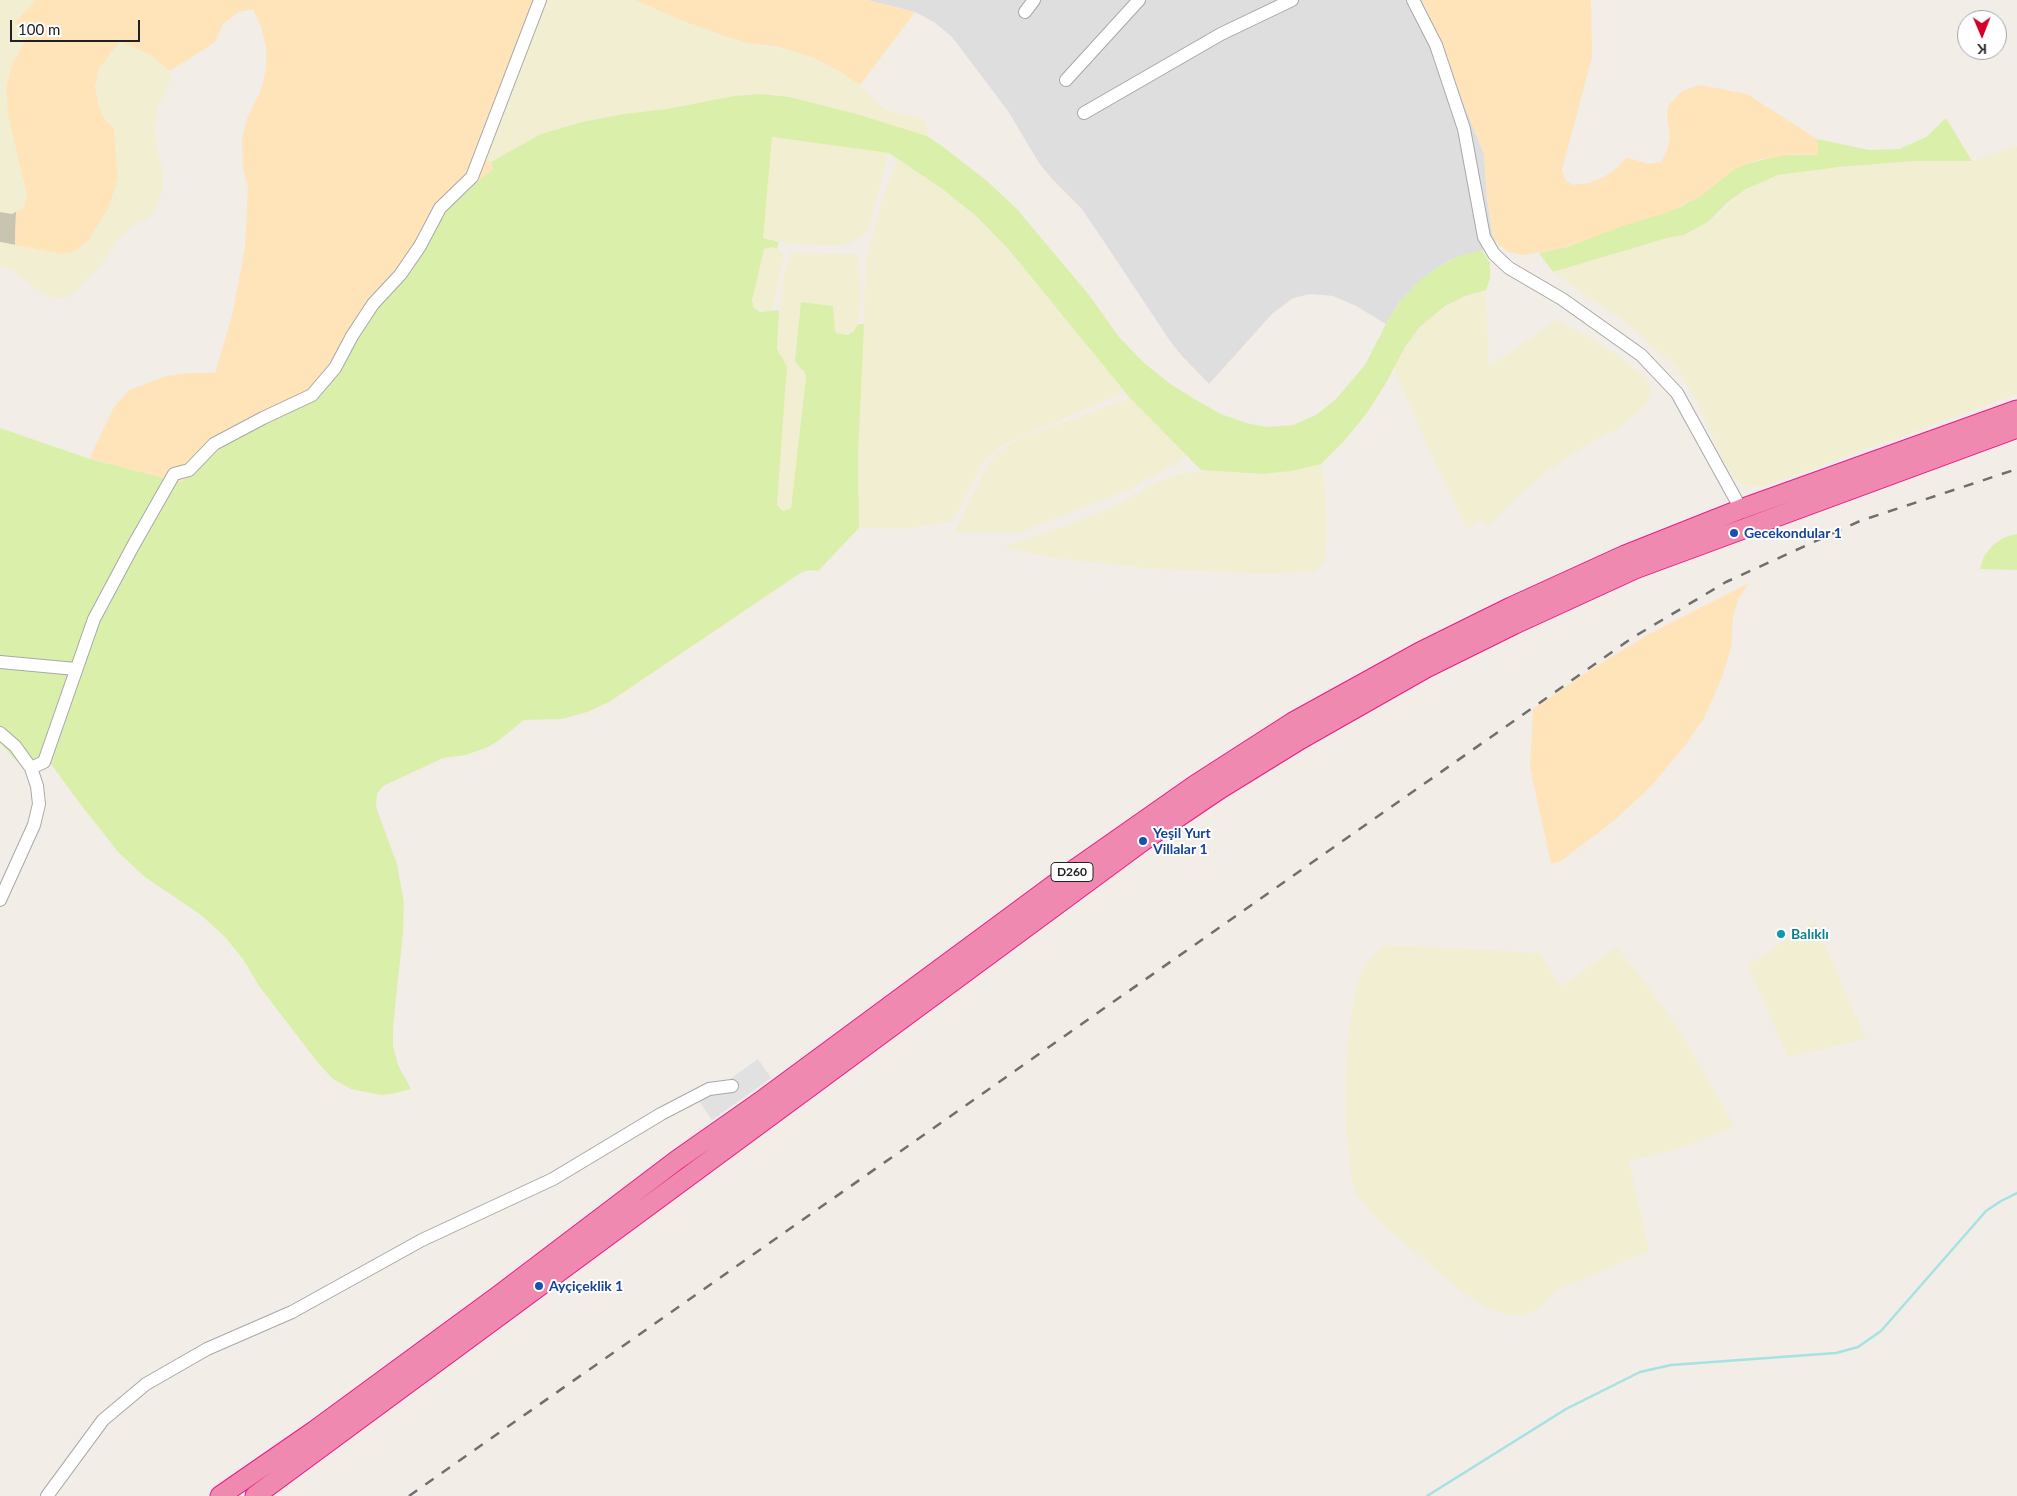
<!DOCTYPE html>
<html>
<head>
<meta charset="utf-8">
<style>
  body { margin:0 }
  #map { position:relative; width:2017px; height:1496px; overflow:hidden; background:#f2ede7; font-family:Lato,sans-serif }
  canvas { display:block }
  .north { position:absolute; left:1957px; top:10px; width:50px; height:50px; box-sizing:border-box; background:#fff; border:1px solid #a6a6a6; border-radius:50%; rotate:179deg; font-size:14px; font-weight:700; line-height:20px; text-align:center; color:#212121 }
  .north::after { content:''; display:block; margin:auto; width:18px; height:22px; background:#d3002a; clip-path:polygon(50% 0,100% 100%,50% 72%,0 100%) }
  .scale { position:absolute; left:10px; top:20px; width:130px; height:22px; box-sizing:border-box; border:2px solid #212121; border-top:0; padding-left:6px; font-size:15px; line-height:18px; white-space:nowrap; color:#212121; -webkit-text-stroke:4px #fff; paint-order:stroke }
</style>
</head>
<body>
<div id="map">
<canvas width="2017" height="1496"></canvas>
<div class="north">K</div>
<div class="scale">100 m</div>
</div>
<script>
const g = document.querySelector('canvas').getContext('2d');
g.lineJoin = 'round';
function paint(path, color) { g.fillStyle = color; g.fill(path, 'evenodd'); }
const toPath = rows => new Path2D(rows.map(r => 'M' + r).join(''));
function stroke(path, color, width, dash) { g.strokeStyle = color; g.lineWidth = width; g.lineCap = dash ? 'butt' : 'round'; g.setLineDash(dash || []); g.stroke(path); }
function drawText(font, color, halo, rows, align = 'center') {
  g.font = font + ' Lato,sans-serif'; g.lineWidth = 4; g.setLineDash([]); g.textBaseline = 'middle'; g.strokeStyle = halo; g.fillStyle = color; for (const [text, x, y, turn = 0] of rows) {
    g.save(); g.translate(x, y); g.rotate((+turn || 0) * Math.PI / 180); g.textAlign = isNaN(turn) ? turn : align; if (halo) g.strokeText(text, 0, 0); g.fillText(text, 0, 0); g.restore();
  }
}
const residential = toPath([
  [867,0,1422,0,1484,154,1487,198,1493,237,1496,242,1482,250,1448,261,1428,274,1400,301,1386,324,1356,306,1333,296,1310,294,1293,298,1272,314,1209,384,1182,356,1170,341,1101,237,1081,208,1052,179,1039,163,1008,111,952,37,934,22,915,12]
]);
const construction = toPath([
  [0,212,16,212,15,245,0,242]
]);
const farmland = toPath([
  [0,0,36,0,14,22,24,27,27,37,16,56,9,75,6,101,27,196,24,207,12,214,0,212],
  [542,0,635,0,678,19,724,36,748,43,795,51,839,71,860,85,877,103,887,110,897,113,918,117,926,122,928,133,927,136,860,115,790,97,747,94,667,109,603,118,561,128,541,134,493,161,489,162,485,159],
  [121,40,153,57,166,67,171,74,170,81,158,108,154,129,157,148,163,173,163,191,152,215,135,225,121,236,100,267,87,278,78,291,68,297,54,298,41,292,20,277,13,269,0,267,0,242,62,254,75,251,84,245,103,219,112,199,118,177,114,129,105,119,99,107,95,82,103,62],
  [771,137,889,153,868,230,864,234,849,244,836,246,795,244,763,238],
  [2017,146,2017,394,1765,486,1748,487,1740,483,1733,476,1722,458,1696,400,1677,368,1628,324,1553,272,1667,238,1684,235,1699,228,1716,216,1737,195,1755,184,1778,175,1839,167,1914,161,1972,161],
  [897,160,945,191,994,233,1125,392,1002,445,982,464,953,521,914,528,859,528,858,455,866,263,881,202],
  [772,247,777,249,784,255,772,310,763,312,754,308,752,301,764,249],
  [790,252,858,255,861,296,858,324,854,331,844,335,835,331,796,352,794,356,806,377,791,508,784,511,780,509,777,505,787,367,777,349,781,287],
  [1486,290,1489,367,1557,320,1591,338,1622,359,1647,379,1651,392,1646,405,1620,427,1583,447,1549,470,1518,496,1489,525,1481,519,1467,529,1428,447,1394,368,1405,347,1427,320,1455,301],
  [1130,398,1188,456,1128,490,1018,533,955,532,981,477,992,459,1003,449,1017,440],
  [1321,464,1326,497,1327,534,1324,563,1315,571,1266,574,1135,567,1055,558,1003,547,1082,520,1120,503,1158,482,1179,474,1212,470,1248,474,1277,473],
  [1815,922,1866,1039,1788,1057,1748,965],
  [1384,945,1539,953,1561,986,1617,947,1649,988,1678,1028,1735,1127,1675,1150,1629,1161,1649,1251,1555,1291,1539,1308,1529,1314,1511,1316,1487,1308,1470,1298,1376,1219,1357,1194,1352,1181,1345,1118,1345,1071,1350,1025,1356,987,1366,964]
]);
const grass = toPath([
  [759,94,790,97,860,115,927,136,942,146,987,181,1016,208,1089,295,1119,337,1143,362,1169,383,1196,400,1221,414,1246,423,1267,427,1293,425,1316,415,1335,400,1365,365,1386,324,1400,301,1419,281,1438,267,1459,256,1482,250,1490,263,1490,279,1486,290,1465,296,1445,306,1419,328,1405,347,1386,383,1367,413,1345,440,1321,464,1292,471,1263,474,1201,470,1130,398,1009,250,977,217,945,191,889,153,772,137,763,238,779,242,777,249,772,247,764,249,752,301,754,308,760,312,779,310,777,349,787,366,777,505,780,509,784,511,791,508,806,377,804,371,798,366,795,360,801,302,833,306,835,331,837,333,848,335,854,331,858,324,864,324,858,455,859,528,818,571,810,570,802,572,609,702,587,712,562,719,524,720,498,741,488,747,466,755,443,758,383,786,377,794,376,807,397,864,404,903,403,932,393,1027,393,1046,398,1065,411,1089,391,1094,381,1095,351,1089,333,1079,319,1064,259,986,243,959,224,936,201,915,145,877,119,853,81,805,45,756,22,767,0,743,0,428,90,459,181,482,357,333,447,208,470,187,493,169,491,162,541,134,582,122,624,114,667,109,734,96],
  [1946,118,1972,161,1914,161,1839,167,1778,175,1746,189,1729,201,1708,222,1684,235,1667,238,1553,272,1539,253,1567,247,1624,225,1678,208,1702,195,1734,169,1746,164,1782,155,1818,155,1817,139,1869,150,1899,149,1926,137],
  [2017,534,2017,570,1980,569,1984,556,1993,545,2005,537]
]);
const sand = toPath([
  [36,0,542,0,485,159,491,162,493,169,470,187,447,208,376,307,341,367,278,415,223,446,181,482,90,459,95,446,114,407,129,390,166,376,190,373,215,373,232,316,245,248,248,188,243,169,242,139,247,119,261,90,266,69,266,47,261,27,253,9,239,12,223,24,215,42,170,71,153,57,121,41,99,68,95,87,99,107,105,119,114,129,118,177,115,188,108,209,88,241,75,251,62,254,15,245,16,212,24,207,27,196,8,114,6,89,12,65,27,37,24,27,14,23],
  [635,0,867,0,915,12,860,85,839,71,811,57,780,47,748,43,724,36,678,19],
  [1422,0,1591,0,1592,57,1562,170,1566,181,1573,185,1589,183,1604,177,1617,168,1626,158,1632,159,1648,164,1661,162,1667,151,1670,137,1667,116,1668,106,1682,91,1700,85,1747,94,1817,139,1818,155,1794,154,1757,160,1734,169,1702,195,1666,213,1624,225,1578,243,1554,250,1523,255,1509,252,1500,246,1493,237,1487,198,1484,154],
  [1749,583,1739,598,1733,616,1731,648,1722,677,1704,718,1687,743,1653,784,1616,819,1561,861,1551,864,1530,767,1533,709,1590,670,1649,634]
]);
const parking = toPath([
  [758,1059,771,1078,712,1120,699,1101]
]);
const stream = toPath([
  [1427,1496,1566,1409,1640,1372,1671,1365,1836,1353,1858,1347,1881,1331,1986,1211,2001,1201,2017,1193]
]);
const minor = toPath([
  [1413,0,1436,45,1464,129,1484,237,1494,254,1509,268,1562,299,1641,355,1677,393,1741,509],
  [1025,12,1034,0],
  [1066,80,1139,0],
  [1084,113,1221,34,1292,0],
  [0,662,76,669],
  [0,733,15,746,31,768,37,786,39,804,34,825,0,900],
  [31,768,44,762,94,619,133,546,174,474,189,470,214,444,263,418,312,395,335,368,352,336,373,304,400,275,420,246,440,208,472,177,540,0],
  [47,1496,103,1420,146,1384,207,1349,292,1312,422,1240,553,1179,661,1114,709,1089,732,1086]
]);
const highway = toPath([
  [220,1496,314,1431,498,1296,677,1160,764,1099,1078,867,1195,785,1293,722,1420,652,1511,607,1625,555,1741,509,2017,410],
  [255,1496,1143,841,1220,789,1301,739,1426,668,1515,624,1635,569,2017,428]
]);
const rail = toPath([
  [409,1496,1632,638,1726,582,1860,521,2017,469]
]);
const markers = [
  [1734,533,5,"#1a4fb4"],
  [1143,841,5,"#1a4fb4"],
  [1781,934,5,"#0f9aa8"],
  [539,1286,5,"#1a4fb4"]
];
const shields = [
  [1072,872,42]
];
const shieldNames = [
  ["D260",1072,872]
];
const transitNames = [
  ["Gecekondular 1",1744,533],
  ["Yeşil Yurt",1153,833],
  ["Villalar 1",1153,849],
  ["Ayçiçeklik 1",549,1286]
];
const cultureNames = [
  ["Balıklı",1791,934]
];
paint(residential, '#dfdedf');
paint(construction, '#c8c4b2');
paint(farmland, '#f2eed2');
paint(grass, '#daf0aa');
paint(sand, '#ffe3b9');
paint(parking, '#e1e1e1');
stroke(stream, '#a4e2e4', 2.5);
stroke(minor, '#a8a8a8', 14);
stroke(highway, '#ec198b', 21);
stroke(minor, '#fff', 12);
stroke(highway, '#f089b0', 19);
stroke(rail, '#6f6f6f', 2.5, [10, 10]);
for (const [x, y, r, color] of markers) { const dot = new Path2D(); dot.arc(x, y, r, 0, 2 * Math.PI); g.fillStyle = color; g.fill(dot); stroke(dot, '#fff', 2); }
for (const [x, y, w] of shields) { const box = new Path2D(); box.roundRect(x - w / 2, y - 9.5, w, 19, 4); g.fillStyle = '#fff'; g.fill(box); stroke(box, '#212121', 1); }
drawText('bold 12px', '#212121', null, shieldNames);
drawText('bold 14px', '#164399', '#fff', transitNames, 'left');
drawText('bold 14px', '#0d838f', '#fff', cultureNames, 'left');
</script>
</body>
</html>
